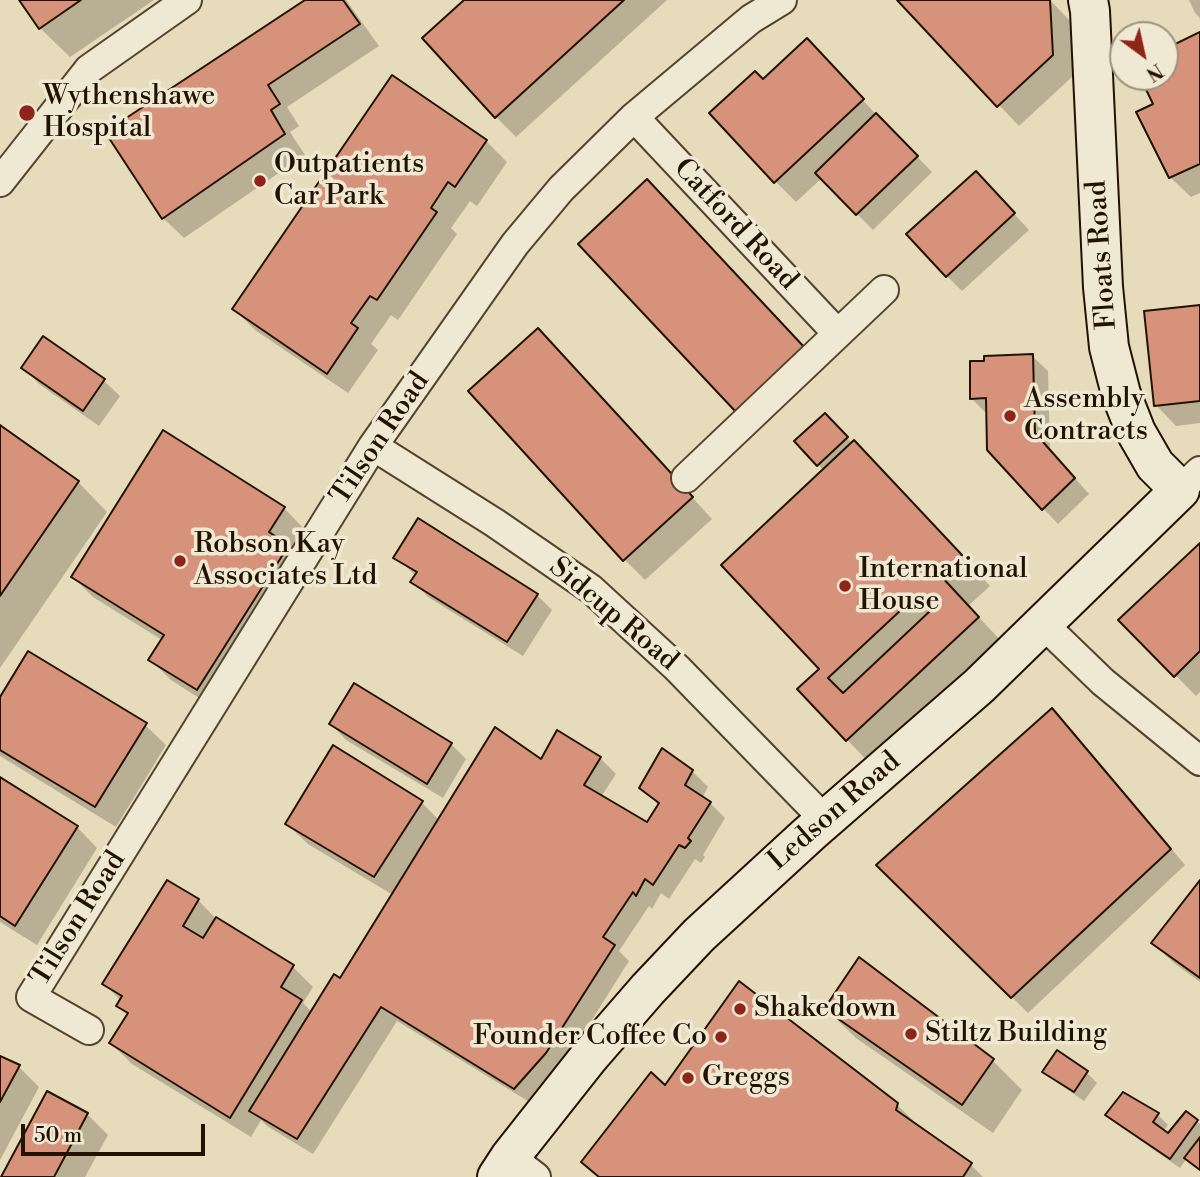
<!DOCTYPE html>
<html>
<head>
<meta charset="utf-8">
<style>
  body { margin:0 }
  #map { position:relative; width:1200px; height:1177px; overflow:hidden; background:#e6dbba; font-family:"Libre Bodoni",serif }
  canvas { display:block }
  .north { position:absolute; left:1109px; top:21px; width:70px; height:70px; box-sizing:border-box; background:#efe8d2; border:2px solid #9d927e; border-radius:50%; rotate:147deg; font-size:19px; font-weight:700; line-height:28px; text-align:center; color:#221200 }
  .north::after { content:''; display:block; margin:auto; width:24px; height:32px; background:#8f2418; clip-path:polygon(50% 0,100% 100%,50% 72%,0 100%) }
  .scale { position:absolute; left:21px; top:1124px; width:184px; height:32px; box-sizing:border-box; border:4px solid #221200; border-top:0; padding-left:9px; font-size:21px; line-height:24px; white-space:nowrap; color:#221200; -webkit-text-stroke:5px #efe8d2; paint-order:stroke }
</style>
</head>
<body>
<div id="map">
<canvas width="1200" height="1177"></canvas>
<div class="north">N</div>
<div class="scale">50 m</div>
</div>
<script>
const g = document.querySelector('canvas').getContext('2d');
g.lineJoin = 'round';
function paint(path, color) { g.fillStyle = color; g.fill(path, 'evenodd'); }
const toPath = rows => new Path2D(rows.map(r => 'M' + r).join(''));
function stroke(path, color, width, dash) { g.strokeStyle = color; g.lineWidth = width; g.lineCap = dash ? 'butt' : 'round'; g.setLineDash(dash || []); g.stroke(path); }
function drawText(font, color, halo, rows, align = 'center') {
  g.font = font + ' "Libre Bodoni",serif'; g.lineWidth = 7; g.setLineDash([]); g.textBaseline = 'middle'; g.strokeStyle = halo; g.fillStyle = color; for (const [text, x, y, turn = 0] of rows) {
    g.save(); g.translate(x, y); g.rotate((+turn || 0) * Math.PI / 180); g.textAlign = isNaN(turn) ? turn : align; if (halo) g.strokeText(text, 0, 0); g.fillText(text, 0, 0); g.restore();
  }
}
const shadow = toPath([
  [21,0,154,0,70,57,40,28],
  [309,0,346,0,379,46,287,107,299,126,290,132,305,155,184,238,163,218],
  [467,0,667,0,516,137,496,117],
  [899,0,1050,0,1070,21,1073,76,1019,126],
  [1189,0,1200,0,1200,18,1195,13],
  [1200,34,1200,193,1191,197,1170,177,1155,105,1142,77,1165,77,1165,51],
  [827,61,882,121,932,172,873,230,822,178,796,202,775,181],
  [486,141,507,162,477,206,470,201,451,228,457,234,398,320,391,315,371,344,378,350,348,393,255,330,234,309],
  [991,189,1029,230,962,291,947,276],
  [667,202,824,369,757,431,737,411],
  [1200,307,1200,423,1176,426,1156,405],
  [44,339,104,381,120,396,99,426,39,384,24,368],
  [558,351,712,519,645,580,624,559],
  [1032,356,1048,371,1050,450,1089,494,1058,524,1043,508,987,414,971,398],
  [835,425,853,444,883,472,990,586,968,606,1007,647,876,770,799,689,821,669,824,471,797,441],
  [0,427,78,482,107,512,0,668],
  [284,508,304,529,291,550,308,567,218,710,171,680,150,659,162,640,93,597,73,577],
  [1200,545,1200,692,1196,696,1121,620],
  [396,557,537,595,552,610,523,656,428,597,413,581,416,576],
  [0,701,145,725,166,745,116,827,0,756],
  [1052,710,1068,726,1185,865,1028,1013,879,865],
  [331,724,451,744,466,759,443,798,346,740],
  [558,733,600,758,616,774,601,797,647,825,659,805,641,788,692,771,708,787,702,798,710,803,725,818,703,855,705,857,701,863,695,859,669,899,661,893,652,909,649,906,619,951,629,961,561,1069,531,1103,397,1021,313,1154,267,1126,261,1120,251,1137,132,1064,111,1043,128,1016,118,1006,121,1001,105,984,198,900,218,921,293,967,313,987,303,1003,312,1012,340,981,393,895,308,844,287,824,422,803,439,820,542,761],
  [0,779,77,827,97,848,37,945,0,922],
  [1200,883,1200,982,1174,963,1153,943],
  [859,959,993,1061,1022,1090,993,1133,856,1038,826,1009],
  [0,1058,19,1067,39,1087,0,1160],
  [1045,1071,1087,1073,1097,1083,1084,1101,1055,1081],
  [666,1087,897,1105,913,1120,912,1123,970,1164,983,1177,598,1177,584,1162],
  [48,1093,87,1114,108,1135,85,1177,3,1177],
  [1186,1113,1200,1124,1200,1171,1187,1158,1180,1168,1118,1125,1108,1115,1158,1115,1168,1125,1163,1132,1169,1136]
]);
const building = toPath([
  [19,0,81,0,39,29,19,0],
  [305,0,343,0,360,24,268,85,280,104,271,110,285,134,162,219,105,132,305,0],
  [464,0,624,0,495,118,422,38,464,0],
  [897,0,1050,0,1053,55,997,107,897,0],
  [1200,32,1200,164,1169,178,1136,112,1153,104,1140,77,1165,77,1165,49,1200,32],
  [807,38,864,99,774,183,709,113,755,71,763,79,807,38],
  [392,75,487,140,455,187,448,182,431,208,437,212,377,300,370,296,351,323,358,328,327,374,232,309,392,75],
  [876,113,918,156,856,215,815,173,876,113],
  [976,171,1015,213,946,277,906,234,976,171],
  [647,179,805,348,736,412,578,244,647,179],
  [1200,305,1200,401,1154,406,1144,311,1200,305],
  [538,328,693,497,623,561,468,391,538,328],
  [43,336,105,379,83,411,21,368,43,336],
  [1033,354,1035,433,1075,478,1042,510,987,450,986,398,970,399,970,361,984,361,984,356,1033,354],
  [825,413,848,437,817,466,794,441,825,413],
  [0,425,79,481,0,596,0,425],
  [163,430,285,507,269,532,289,545,197,690,148,660,164,635,71,577,163,430],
  [854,440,962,555,940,575,979,617,846,741,797,689,819,669,721,565,854,440],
  [916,596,930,611,843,693,828,678,916,596],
  [418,518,538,594,507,642,410,582,417,572,393,558,418,518],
  [1200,543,1200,651,1174,677,1118,620,1200,543],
  [28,651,147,723,95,807,0,750,0,697,28,651],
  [354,683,452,743,427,784,329,724,354,683],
  [1052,708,1171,849,1011,998,876,865,1052,708],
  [495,727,541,759,557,730,601,757,584,785,647,822,659,803,639,788,662,748,693,770,685,785,711,802,688,838,691,841,685,848,679,845,653,885,645,879,636,896,633,892,603,937,615,945,546,1053,514,1089,381,1007,297,1139,249,1111,334,974,340,978,495,727],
  [333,745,423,801,374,877,285,824,333,745],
  [0,777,78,826,15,926,0,916,0,777],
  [167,880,199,899,183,926,203,938,216,917,294,965,281,987,302,1000,230,1118,109,1043,128,1013,116,1006,122,996,102,984,167,880],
  [1200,880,1200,978,1151,943,1200,880],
  [859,957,994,1059,962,1105,824,1009,859,957],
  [739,981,898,1103,896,1110,972,1163,963,1177,599,1177,581,1162,651,1072,665,1085,739,981],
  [1057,1050,1088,1071,1074,1092,1042,1072,1057,1050],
  [0,1056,20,1065,0,1102,0,1056],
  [47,1091,88,1113,54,1177,1,1177,47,1091],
  [1123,1092,1159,1113,1153,1122,1168,1133,1186,1111,1198,1120,1170,1159,1105,1115,1123,1092],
  [1200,1137,1200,1170,1184,1158,1200,1137]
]);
const street = toPath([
  [634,117,837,333],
  [0,182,89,69,187,0],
  [373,446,495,523,591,589,677,668,825,820],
  [686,478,884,290],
  [1180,490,1200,471],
  [1043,624,1103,682,1200,761],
  [89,1030,31,997,373,446,515,244,561,189,634,117,751,19,782,0],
  [510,1157,536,1177]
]);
const secondary = toPath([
  [497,1177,510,1157,589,1057,648,989,699,935,809,834,979,686,1180,490,1155,465,1136,432,1121,394,1109,347,1103,287,1090,11,1088,0]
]);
const markers = [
  [27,113,9,"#8f2418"],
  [260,181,7,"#8f2418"],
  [1010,416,7,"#8f2418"],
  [180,561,7,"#8f2418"],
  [845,586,7,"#8f2418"],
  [740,1009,7,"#8f2418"],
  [911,1034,7,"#8f2418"],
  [721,1037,7,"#8f2418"],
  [688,1078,7,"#8f2418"]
];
const poiNames = [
  ["Wythenshawe",43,97],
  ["Hospital",43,129],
  ["Outpatients",274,165],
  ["Car Park",274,197],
  ["Assembly",1024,400],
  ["Contracts",1024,432],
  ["Robson Kay",194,545],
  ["Associates Ltd",194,577],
  ["International",859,570],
  ["House",859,602],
  ["Shakedown",754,1009],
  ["Stiltz Building",925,1034],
  ["Founder Coffee Co",707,1037,"right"],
  ["Greggs",702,1078]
];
const streetNames = [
  ["Catford Road",735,225,47],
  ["Floats Road",1103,255,-94],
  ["Tilson Road",381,439,-56],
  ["Sidcup Road",613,615,40],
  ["Ledson Road",835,812,-41],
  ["Tilson Road",79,919,-58]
];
paint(shadow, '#0003');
paint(building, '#d6927b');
stroke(building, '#221200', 2);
stroke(street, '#53442e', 32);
stroke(secondary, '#221200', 42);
stroke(street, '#efe8d2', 28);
stroke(secondary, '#efe8d2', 38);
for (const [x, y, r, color] of markers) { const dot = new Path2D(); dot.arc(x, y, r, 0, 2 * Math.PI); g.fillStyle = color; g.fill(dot); stroke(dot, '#efe8d2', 2.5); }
drawText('28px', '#221200', '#efe8d2', poiNames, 'left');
drawText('28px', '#221200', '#efe8d2', streetNames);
</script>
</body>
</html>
